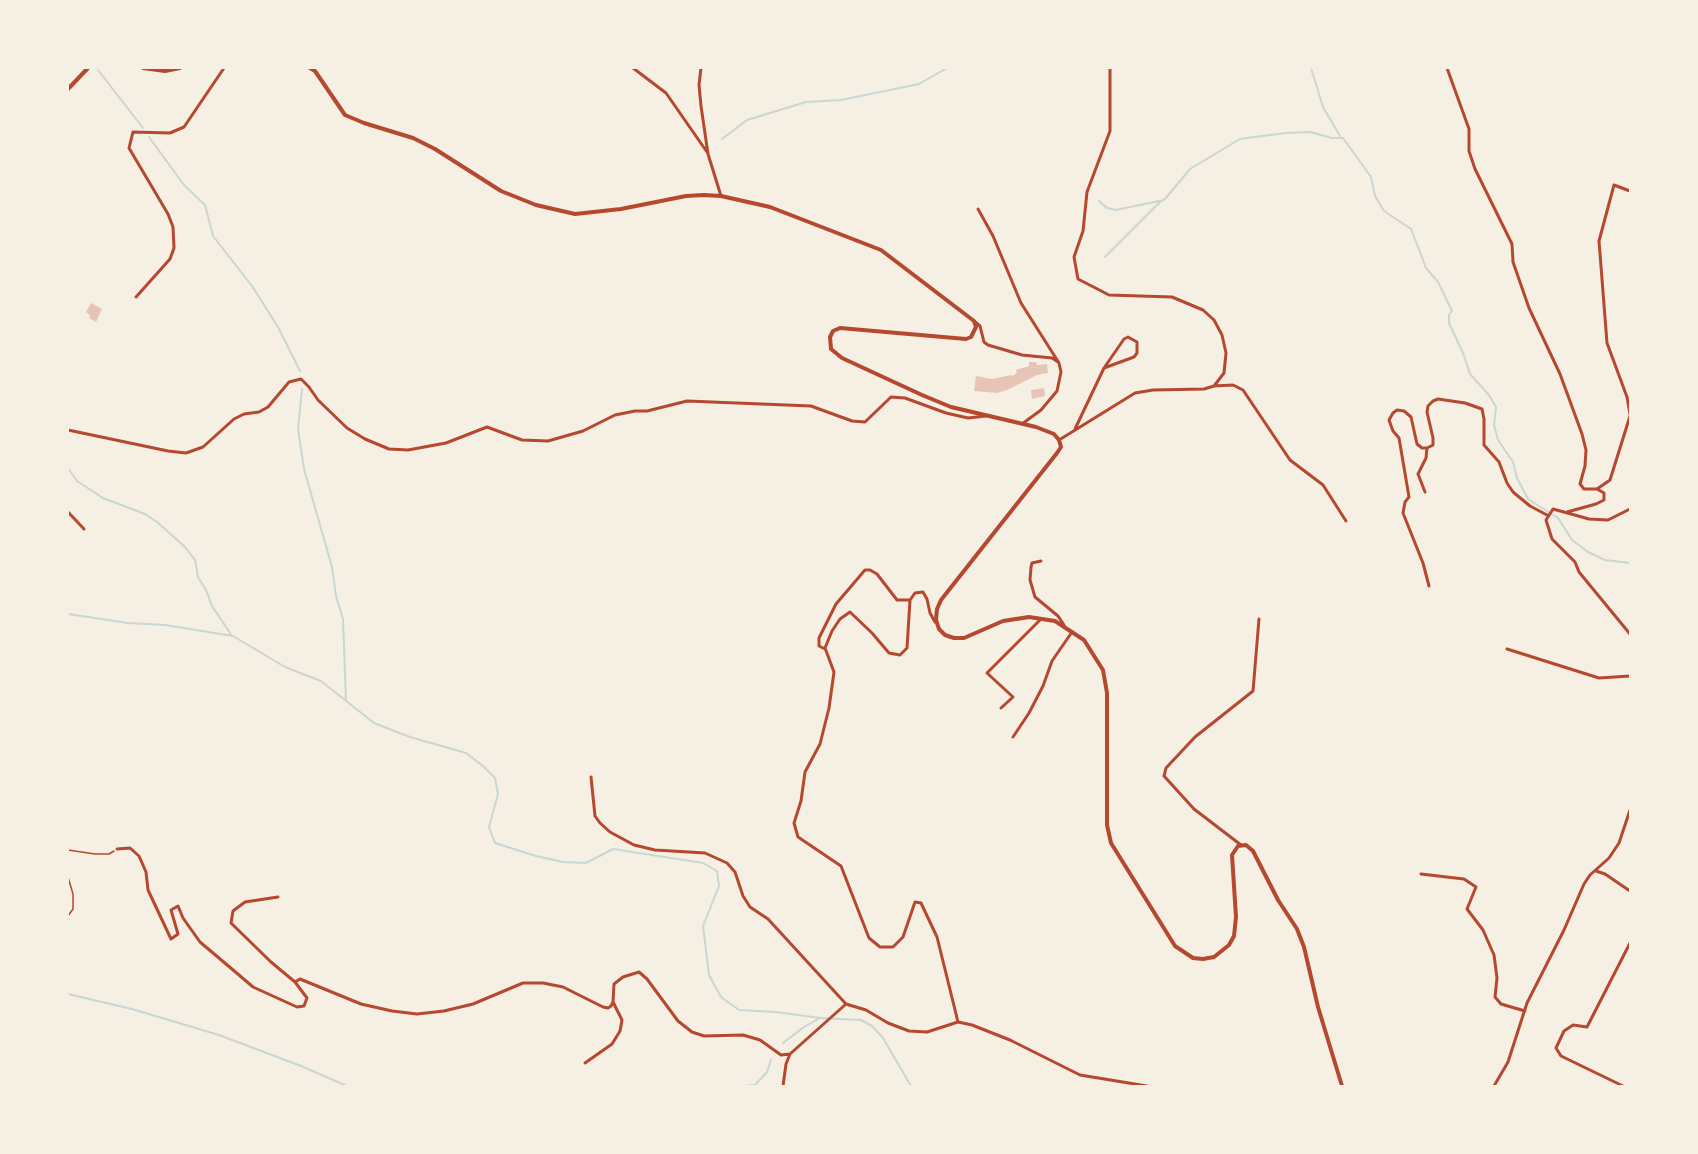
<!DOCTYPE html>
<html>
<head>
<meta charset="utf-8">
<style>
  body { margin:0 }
  #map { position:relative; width:1698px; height:1154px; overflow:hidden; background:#f6efe4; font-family:"PT Serif",serif }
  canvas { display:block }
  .frame { position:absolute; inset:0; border:69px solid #f6efe4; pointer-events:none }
</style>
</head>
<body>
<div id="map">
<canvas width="1698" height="1154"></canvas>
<div class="frame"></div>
</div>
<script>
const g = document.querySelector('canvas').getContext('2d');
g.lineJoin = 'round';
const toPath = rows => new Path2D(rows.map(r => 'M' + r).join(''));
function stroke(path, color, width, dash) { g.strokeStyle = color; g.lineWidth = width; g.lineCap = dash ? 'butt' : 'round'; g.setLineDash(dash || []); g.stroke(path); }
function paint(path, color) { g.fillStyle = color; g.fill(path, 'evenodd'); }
const stream = toPath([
  [1311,68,1323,107,1340,136],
  [98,70,143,128],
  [149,137,184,185,205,205,213,236,252,286,278,327,300,371],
  [722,139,747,120,806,102,841,100,919,84,947,68],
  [1099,201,1107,208,1116,210,1159,201],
  [1105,257,1161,201,1165,199,1190,169,1240,139,1285,133,1310,132,1332,138,1343,138,1371,177,1375,196,1384,211,1411,229,1426,268,1438,282,1452,311,1449,315,1449,323,1463,353,1470,374,1489,395,1496,407,1494,425,1498,440,1513,462,1517,478,1528,499,1558,518,1572,540,1588,552,1605,560,1630,563],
  [302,389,298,429,304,469,332,567,336,596,343,619,346,701],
  [68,468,77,481,103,498,145,514,157,522,185,547,195,560,198,577,206,590,212,606,232,636],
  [68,614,128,623,165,625,233,636,285,667,321,681,374,723,410,737,466,753,483,766,495,778,498,794,489,827,495,843,536,856,563,862,586,863,613,849,703,863,717,871,719,886,703,926,709,975,721,997,739,1010,776,1012,820,1018,861,1020,872,1026,883,1038,911,1086],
  [68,994,132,1009,219,1035,301,1066,347,1086],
  [783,1043,804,1027,818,1019],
  [742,1086,755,1085,767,1072,771,1060]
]);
const building = toPath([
  [91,303,102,309,96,322,89,318,90,315,86,312],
  [1029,362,1036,362,1037,365,1047,364,1048,373,1037,375,1007,390,997,393,974,391,976,376,992,379,1011,375,1012,376,1017,373,1016,370,1029,366],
  [1044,388,1045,396,1032,399,1031,390]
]);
const path = toPath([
  [68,850,95,854,109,854,114,851],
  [68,877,73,894,73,909,68,916]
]);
const minor = toPath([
  [633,68,666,93,707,152],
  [701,68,699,85,701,106,708,154,721,196],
  [1447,68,1469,129,1469,151,1475,169,1512,244,1513,262,1529,308,1560,374,1582,434,1586,450,1585,466,1580,484,1584,489,1597,489,1604,493,1604,500,1596,504,1567,512],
  [1630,191,1614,185,1599,241,1607,343,1627,397,1630,414],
  [978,209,993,236,1021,303,1059,363,1061,372,1057,391,1041,410,1022,424],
  [136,297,170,259,174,248,173,227,168,214,129,148,133,132,170,133,184,127,224,68],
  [974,321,980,326,984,342,988,345,1022,355,1052,358,1058,362],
  [1214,386,1233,385,1243,390,1290,460,1323,485,1346,521],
  [1075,429,1104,368,1134,357,1137,353,1137,342,1128,337,1124,339,1104,368],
  [68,430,168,451,186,453,203,447,234,419,244,414,259,412,268,407,289,382,301,379,309,387,318,400,347,428,365,439,389,449,408,450,446,443,487,427,522,440,548,441,583,431,615,415,635,411,647,411,687,401,811,406,852,421,865,422,891,397,905,398,946,413,968,418,986,416],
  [1059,440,1135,393,1153,390,1204,389,1214,386,1224,373,1226,353,1222,335,1214,320,1203,310,1172,297,1109,295,1078,279,1074,257,1083,231,1087,192,1110,131,1110,68],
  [1427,448,1422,448,1417,444,1411,417,1404,411,1397,410,1393,413,1389,420,1393,431,1399,438,1409,497,1405,502,1403,513,1423,563,1429,586],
  [1597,489,1610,480,1630,416],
  [1425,492,1418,474,1426,458,1427,448,1433,445,1433,438,1427,412,1428,406,1433,401,1438,399,1465,403,1482,409,1484,419,1484,445,1499,462,1507,483,1513,492,1530,506,1547,515],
  [1630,509,1608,520,1589,519,1553,509,1546,520,1552,539,1575,562,1579,572,1630,634],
  [68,512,84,529],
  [1041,561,1032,563,1031,567,1030,580,1035,597,1058,616,1064,625],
  [935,622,930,613,927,599,923,592,915,593,910,600,907,648,900,655,889,653,872,633,850,612,840,619,832,631,825,648,834,672,829,708,820,744,805,772,801,801,794,823,798,837,841,866,869,938,880,947,893,947,903,937,915,902,921,903,937,937,958,1022],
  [825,649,819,646,819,638,836,604,865,570,870,570,877,574,897,600,910,600],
  [1507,649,1599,678,1630,676],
  [1001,708,1013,697,987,673,1041,619],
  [1013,737,1029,713,1043,686,1052,661,1072,632],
  [591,777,595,816,600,823,610,832,634,845,655,850,705,853,727,863,735,872,743,896,750,907,768,919,846,1004],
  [1241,845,1194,809,1164,776,1166,768,1195,737,1253,691,1259,619],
  [117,849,130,848,139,856,146,872,148,890,171,939,178,934,171,910,178,906,183,918,200,942,239,975,253,987,297,1007,304,1006,307,998,295,982,300,979,361,1004,392,1011,417,1014,444,1011,473,1004,523,983,543,983,563,987,603,1007,608,1008,611,1006,613,1002,614,984,623,977,639,972,647,979,678,1021,692,1032,704,1036,743,1035,760,1040,781,1055,790,1054,846,1004,866,1010,888,1023,909,1031,927,1032,958,1022,972,1025,1010,1040,1080,1075,1147,1086],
  [1596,871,1605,874,1630,891],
  [1421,874,1464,879,1476,887,1467,909,1483,930,1494,955,1497,978,1495,997,1501,1004,1525,1011],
  [278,897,245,902,233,911,231,923,271,962,295,982],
  [585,1063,612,1044,620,1031,622,1020,613,1002],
  [783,1086,786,1064,790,1054],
  [1494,1086,1508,1062,1527,1003,1564,930,1584,884,1590,875,1609,858,1619,843,1630,810],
  [1623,1086,1561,1056,1556,1048,1564,1031,1573,1025,1587,1027,1630,943]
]);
const tertiary = toPath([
  [143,68,165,71,180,68],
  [310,68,315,71,345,115,364,123,413,138,435,149,501,191,536,205,575,214,621,209,686,196,704,195,721,196,770,207,881,250,974,321,976,327,971,337,966,339,840,328,833,331,830,337,831,349,842,358,922,395,951,407,1036,427,1054,434,1059,440,1061,447,1057,453,941,600,937,609,936,620,939,629,945,635,954,638,964,638,1003,621,1029,617,1055,621,1084,640,1103,670,1107,693,1107,825,1111,843,1175,946,1193,958,1203,959,1214,957,1229,945,1234,936,1236,917,1232,855,1238,846,1246,845,1253,851,1278,900,1297,929,1304,947,1318,1007,1342,1086],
  [68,89,88,68]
]);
stroke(stream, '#c9d6d2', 2);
paint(building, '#e6c5b7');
stroke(path, '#b5482f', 1.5);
stroke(minor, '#b5482f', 3);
stroke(tertiary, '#b5482f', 4);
</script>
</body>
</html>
